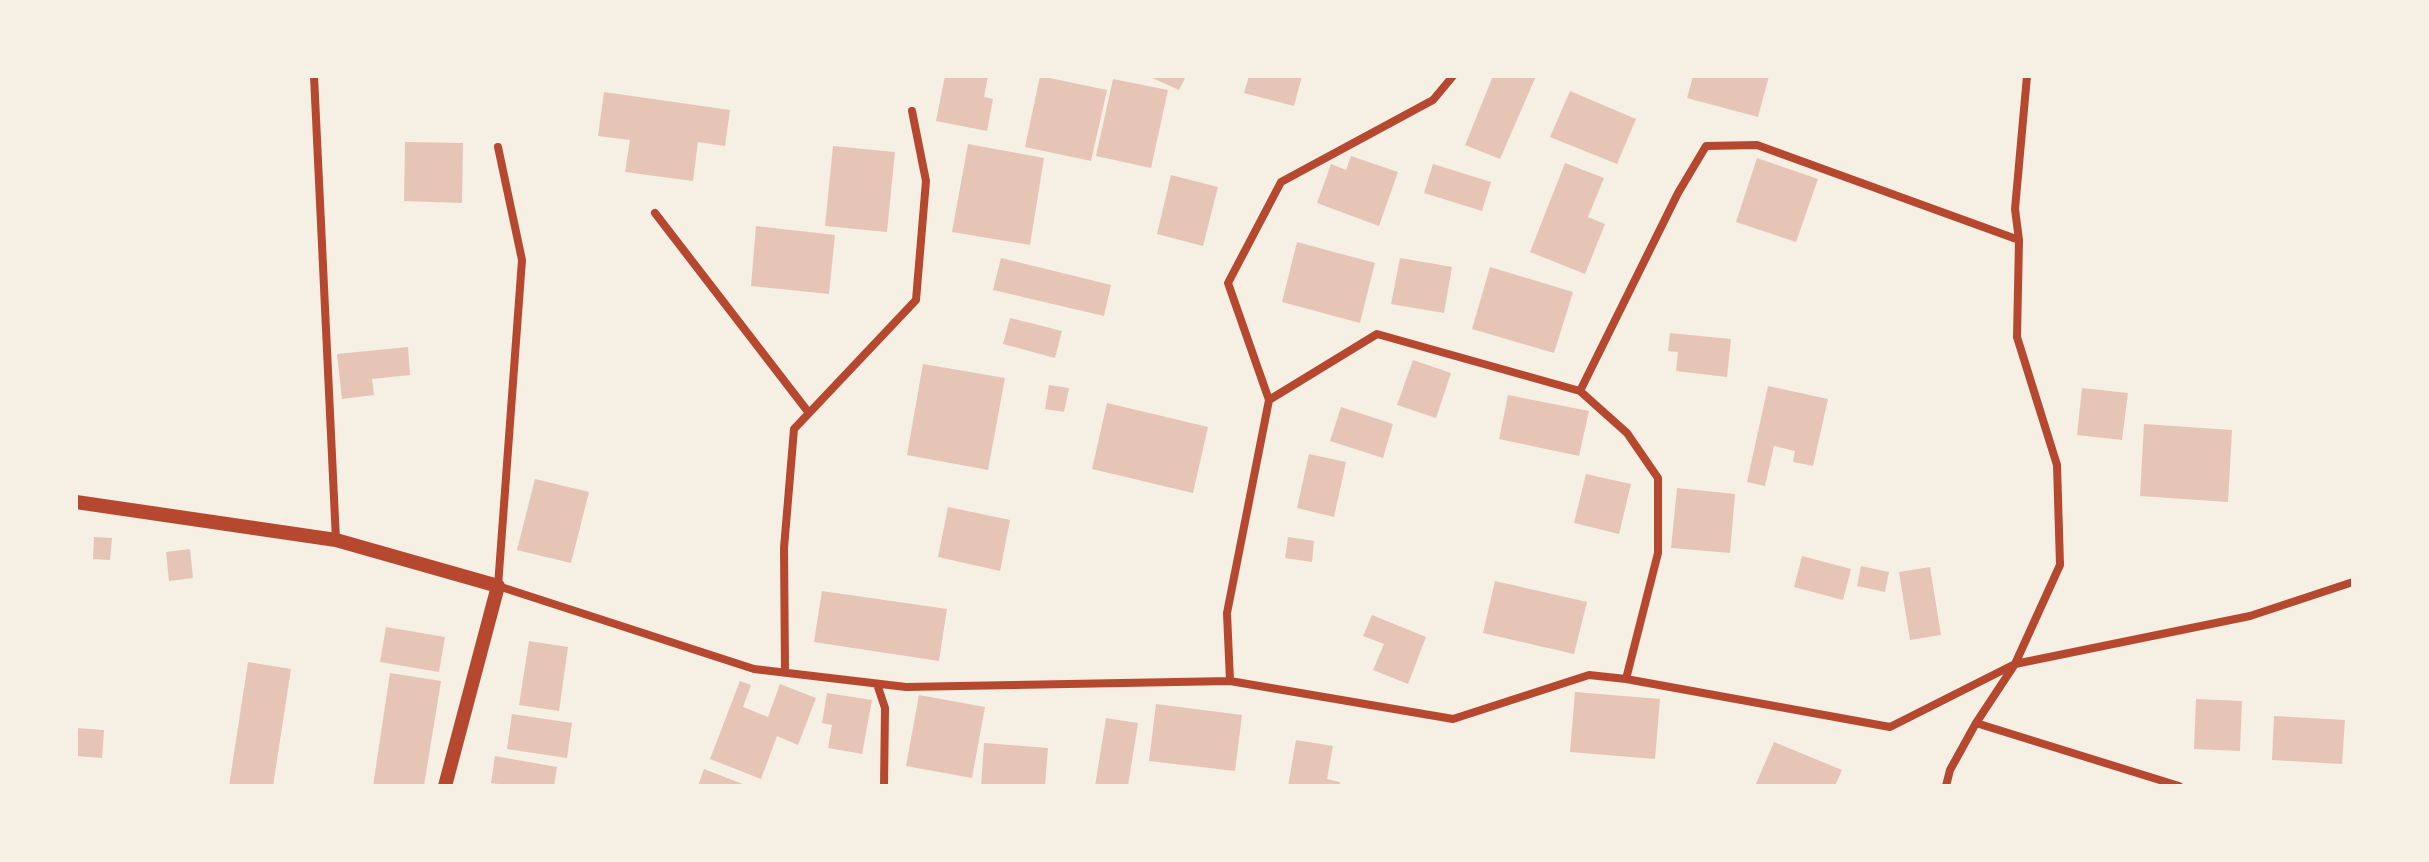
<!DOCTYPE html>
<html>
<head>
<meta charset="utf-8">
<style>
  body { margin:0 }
  #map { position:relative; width:2429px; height:862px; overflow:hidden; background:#f6efe4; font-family:Signika,sans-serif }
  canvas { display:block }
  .frame { position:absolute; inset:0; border:78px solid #f6efe4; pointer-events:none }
</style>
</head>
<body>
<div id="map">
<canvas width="2429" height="862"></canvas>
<div class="frame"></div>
</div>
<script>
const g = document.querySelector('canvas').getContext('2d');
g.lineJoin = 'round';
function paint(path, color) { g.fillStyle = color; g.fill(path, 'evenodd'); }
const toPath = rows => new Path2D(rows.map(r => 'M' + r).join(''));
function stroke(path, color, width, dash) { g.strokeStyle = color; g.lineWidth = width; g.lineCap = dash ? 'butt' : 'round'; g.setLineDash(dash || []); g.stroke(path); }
const building = toPath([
  [945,76,988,76,984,97,993,99,987,131,936,121],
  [1040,76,1107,90,1091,161,1025,147],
  [1148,76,1186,76,1179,90],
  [1249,76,1302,76,1294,106,1244,93],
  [1493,76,1536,76,1500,159,1465,145],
  [1693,76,1769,76,1758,117,1687,98],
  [1113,79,1168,90,1151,168,1096,156],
  [1570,91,1636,119,1617,164,1550,137],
  [604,92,730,110,725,146,698,142,693,181,625,172,630,140,598,136],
  [405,142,463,143,462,203,404,201],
  [968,144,1044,158,1030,245,952,232],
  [833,146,895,152,887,232,825,226],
  [1351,156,1398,172,1379,226,1317,203,1331,164,1346,170],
  [1757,158,1818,179,1796,242,1736,222],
  [1565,163,1604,178,1588,217,1605,224,1585,274,1530,252],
  [1433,164,1491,182,1482,211,1424,193],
  [1171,175,1218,187,1203,246,1157,234],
  [756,226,835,235,829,294,751,286],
  [1297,242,1375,263,1360,323,1282,302],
  [1001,258,1111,285,1104,316,993,290],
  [1400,258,1452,267,1444,313,1391,304],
  [1490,267,1573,292,1554,353,1472,329],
  [1010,318,1062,331,1055,358,1003,344],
  [1670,333,1731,339,1727,377,1676,371,1678,352,1668,351],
  [408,347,410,375,372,379,374,395,342,399,337,354],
  [1413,360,1451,373,1436,418,1397,405],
  [923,364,1005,378,988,470,907,455],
  [1049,385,1069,388,1064,412,1045,409],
  [1768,386,1828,399,1813,466,1793,462,1795,451,1774,446,1765,486,1747,482],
  [2082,388,2128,393,2122,440,2077,435],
  [1508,395,1589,411,1579,456,1499,439],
  [1107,403,1208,427,1193,493,1092,469],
  [1341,407,1393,424,1383,458,1330,441],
  [2144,424,2232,430,2228,502,2140,496],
  [1309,454,1346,462,1334,517,1297,508],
  [1586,474,1631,484,1619,534,1574,523],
  [535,479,589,492,571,563,517,550],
  [1677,488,1735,494,1730,553,1671,548],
  [948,507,1010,520,1000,571,938,557],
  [94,537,112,538,110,560,93,559],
  [1288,537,1314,541,1312,562,1285,558],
  [190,549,193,578,169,581,166,552],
  [1802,556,1851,569,1843,600,1794,587],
  [1861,566,1889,572,1885,592,1857,586],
  [1930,567,1941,635,1910,640,1899,572],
  [1495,581,1587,602,1574,654,1483,633],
  [822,591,947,609,939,661,814,642],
  [1372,615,1426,637,1408,684,1373,670,1384,644,1363,636],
  [386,627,445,637,439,672,380,662],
  [529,641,568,647,559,711,519,705],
  [248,662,291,669,273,786,229,786],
  [390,673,441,681,424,786,373,786],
  [740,681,751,685,743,707,768,717,780,684,816,698,798,745,777,736,761,779,710,759],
  [1575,692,1660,699,1655,759,1570,752],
  [827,693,872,700,862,754,828,748,832,725,822,723],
  [919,695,985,707,972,778,906,766],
  [2196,699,2242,701,2240,751,2194,749],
  [1156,704,1242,715,1235,771,1149,761],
  [512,714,572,723,567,758,507,749],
  [2274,716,2345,720,2342,764,2272,760],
  [1106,718,1138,723,1128,786,1095,786],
  [76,728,104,730,102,758,76,756],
  [1296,740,1333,746,1327,779,1340,782,1340,786,1288,786],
  [1774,742,1842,770,1835,786,1755,786],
  [984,743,1048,748,1045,786,981,786],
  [495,756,557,767,554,786,513,786,491,783],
  [704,769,748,786,698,786]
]);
const minor = toPath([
  [314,76,336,540],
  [498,147,522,260,498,586,754,669,906,687,1230,681,1453,719,1589,675,1626,679,1890,727,2015,664,2250,616,2353,582],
  [655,213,809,413],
  [1580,391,1678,193,1706,146,1757,145,2019,240],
  [1269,400,1377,334,1580,391,1627,433,1658,478,1658,553,1626,679],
  [785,672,784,548,794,429,916,300,926,181,912,111],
  [1230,681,1227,613,1269,400,1228,283,1281,182,1433,100,1453,76],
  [877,684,885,708,884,786],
  [1976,723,2179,786],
  [1946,786,1950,770,1976,723,2015,664,2060,565,2057,465,2017,337,2019,240,2015,209,2027,76]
]);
const tertiary = toPath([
  [76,502,336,540,498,586,445,786]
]);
paint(building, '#e6c5b7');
stroke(minor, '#b5482f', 8);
stroke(tertiary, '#b5482f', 14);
</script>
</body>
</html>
